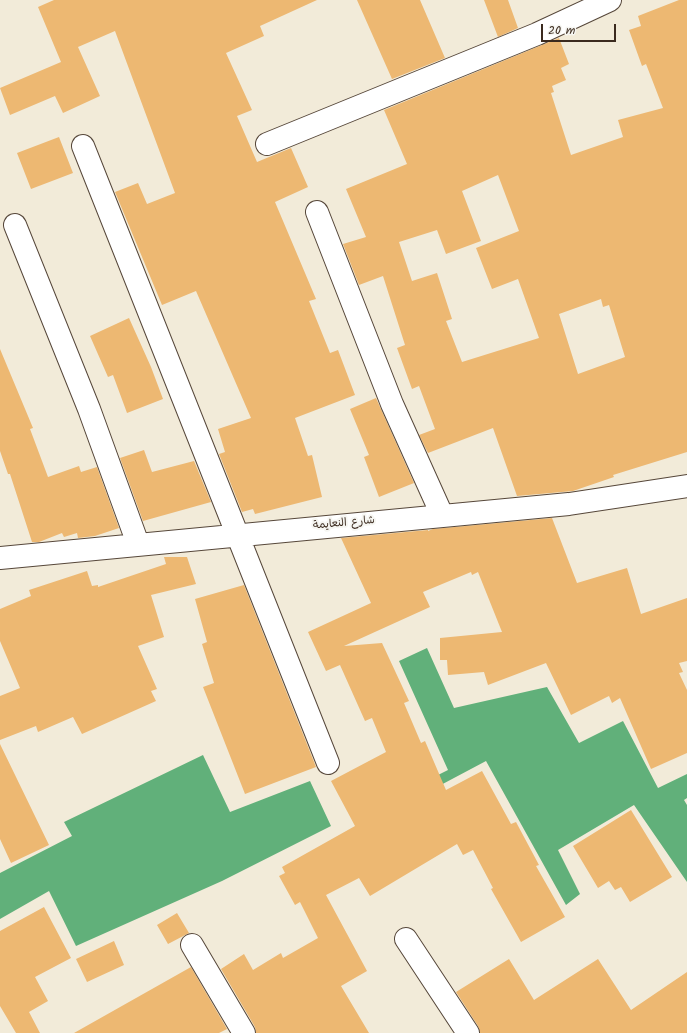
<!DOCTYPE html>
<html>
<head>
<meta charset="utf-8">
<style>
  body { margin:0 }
  #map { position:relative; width:687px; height:1033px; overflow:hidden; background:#f2ebd9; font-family:Kalam,sans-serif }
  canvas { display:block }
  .scale { position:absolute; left:541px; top:24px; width:75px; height:18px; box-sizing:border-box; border:2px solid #3b2a1e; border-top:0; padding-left:5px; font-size:12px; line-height:14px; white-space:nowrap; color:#3b2a1e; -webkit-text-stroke:3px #f6f6f2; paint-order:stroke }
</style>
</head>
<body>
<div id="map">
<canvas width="687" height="1033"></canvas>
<div class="scale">20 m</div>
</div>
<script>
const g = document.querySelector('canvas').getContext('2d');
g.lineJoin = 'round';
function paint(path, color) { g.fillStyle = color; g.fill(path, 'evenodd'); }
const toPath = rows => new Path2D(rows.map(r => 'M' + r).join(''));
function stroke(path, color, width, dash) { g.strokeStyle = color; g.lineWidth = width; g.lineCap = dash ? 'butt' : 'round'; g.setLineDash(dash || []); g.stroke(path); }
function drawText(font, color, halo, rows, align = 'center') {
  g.font = font + ' Kalam,"Playpen Sans Arabic",sans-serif'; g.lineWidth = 4; g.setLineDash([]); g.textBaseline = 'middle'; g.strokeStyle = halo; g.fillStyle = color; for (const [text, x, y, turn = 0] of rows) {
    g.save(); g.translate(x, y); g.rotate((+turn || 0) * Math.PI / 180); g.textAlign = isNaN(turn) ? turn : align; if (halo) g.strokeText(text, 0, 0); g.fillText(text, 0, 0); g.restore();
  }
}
const forest = toPath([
  [427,648,454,708,547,687,579,743,623,721,658,788,687,774,687,798,684,800,687,805,687,882,634,805,558,850,580,894,566,905,486,761,405,804,400,794,448,770,399,661],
  [203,755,230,812,310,781,331,826,222,881,76,946,49,891,0,919,0,873,72,836,64,822]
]);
const building = toPath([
  [54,0,317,0,260,26,264,36,226,53,252,110,237,116,257,162,291,148,308,187,275,202,316,299,309,301,330,353,338,350,355,395,295,418,308,456,312,455,322,497,255,514,253,509,242,512,219,454,225,452,218,429,251,418,196,291,162,305,115,192,138,183,147,204,175,193,115,31,78,47,100,96,63,113,55,96,10,115,0,88,61,62,38,7],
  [357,0,420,0,445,58,392,79],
  [484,0,508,0,518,28,498,37],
  [679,0,687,0,687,452,613,475,614,477,573,491,517,496,493,428,428,453,419,435,435,429,419,386,412,389,397,348,405,345,383,276,359,285,343,244,366,237,346,189,407,164,384,110,559,38,569,64,561,68,566,80,552,86,554,92,551,93,571,155,623,137,618,120,663,108,646,64,642,66,629,30,641,26,638,16],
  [498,175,519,231,476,248,492,289,518,279,539,338,462,362,446,321,452,319,437,273,412,281,399,242,437,230,446,254,481,241,462,191],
  [601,299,603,307,609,305,625,357,578,374,559,314],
  [59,137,73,173,31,189,17,153],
  [129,318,151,367,163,399,127,413,113,375,108,377,90,336],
  [0,349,33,428,30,429,48,477,79,466,81,472,97,467,119,528,95,536,78,538,77,533,64,537,62,533,39,542,32,542,10,474,8,474,0,451],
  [376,398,414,483,379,497,364,457,369,455,350,409],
  [144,450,152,472,194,461,211,502,143,521,120,458],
  [552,518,577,583,627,568,641,614,687,598,687,661,679,663,683,672,679,673,687,690,687,753,651,769,620,698,612,703,609,696,571,715,546,663,488,685,484,672,448,675,447,660,440,660,440,638,502,632,478,572,472,575,471,572,423,592,430,607,344,646,382,643,409,701,404,703,421,743,425,741,446,790,482,771,511,824,516,822,539,865,536,866,565,917,521,942,491,889,493,888,473,850,463,855,457,844,370,896,359,878,326,895,367,971,341,986,369,1033,256,1033,255,1027,221,969,244,954,253,970,281,953,283,958,318,938,300,902,295,905,279,876,285,873,282,867,355,826,331,781,386,752,372,718,365,721,340,665,326,671,308,632,371,603,341,538,428,530,428,531,433,529],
  [164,557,187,557,196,584,151,595,164,637,138,646,157,689,151,691,156,701,82,734,73,717,38,732,36,726,0,740,0,696,20,688,0,641,0,609,31,596,29,590,87,571,92,586,98,585,98,587,166,564],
  [244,585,316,767,245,794,203,687,214,683,202,644,207,642,195,599],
  [0,744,49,845,11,863,0,839],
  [631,810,672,877,630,902,621,887,615,890,609,881,598,888,573,846],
  [44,907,71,958,35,977,48,1001,29,1012,40,1033,16,1033,0,1006,0,931],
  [177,913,189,933,168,944,157,925],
  [114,941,124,965,87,982,76,959],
  [509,959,534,1000,598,959,631,1010,687,972,687,1033,480,1033,478,1026,456,992],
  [191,967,227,1029,219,1033,74,1033]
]);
const street = toPath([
  [267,144,537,34,610,0],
  [83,146,328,763],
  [317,212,392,404,442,515],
  [15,225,89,409,138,544],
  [0,558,569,504,687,486],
  [406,939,468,1033],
  [192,945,244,1033]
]);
const streetNames = [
  ["شارع النعايمة",344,524,-5]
];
paint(forest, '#61b07a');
paint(building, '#edb872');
stroke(street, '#56473a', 24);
stroke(street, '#fff', 22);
drawText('11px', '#3b2a1e', '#f6f6f2', streetNames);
</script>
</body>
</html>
